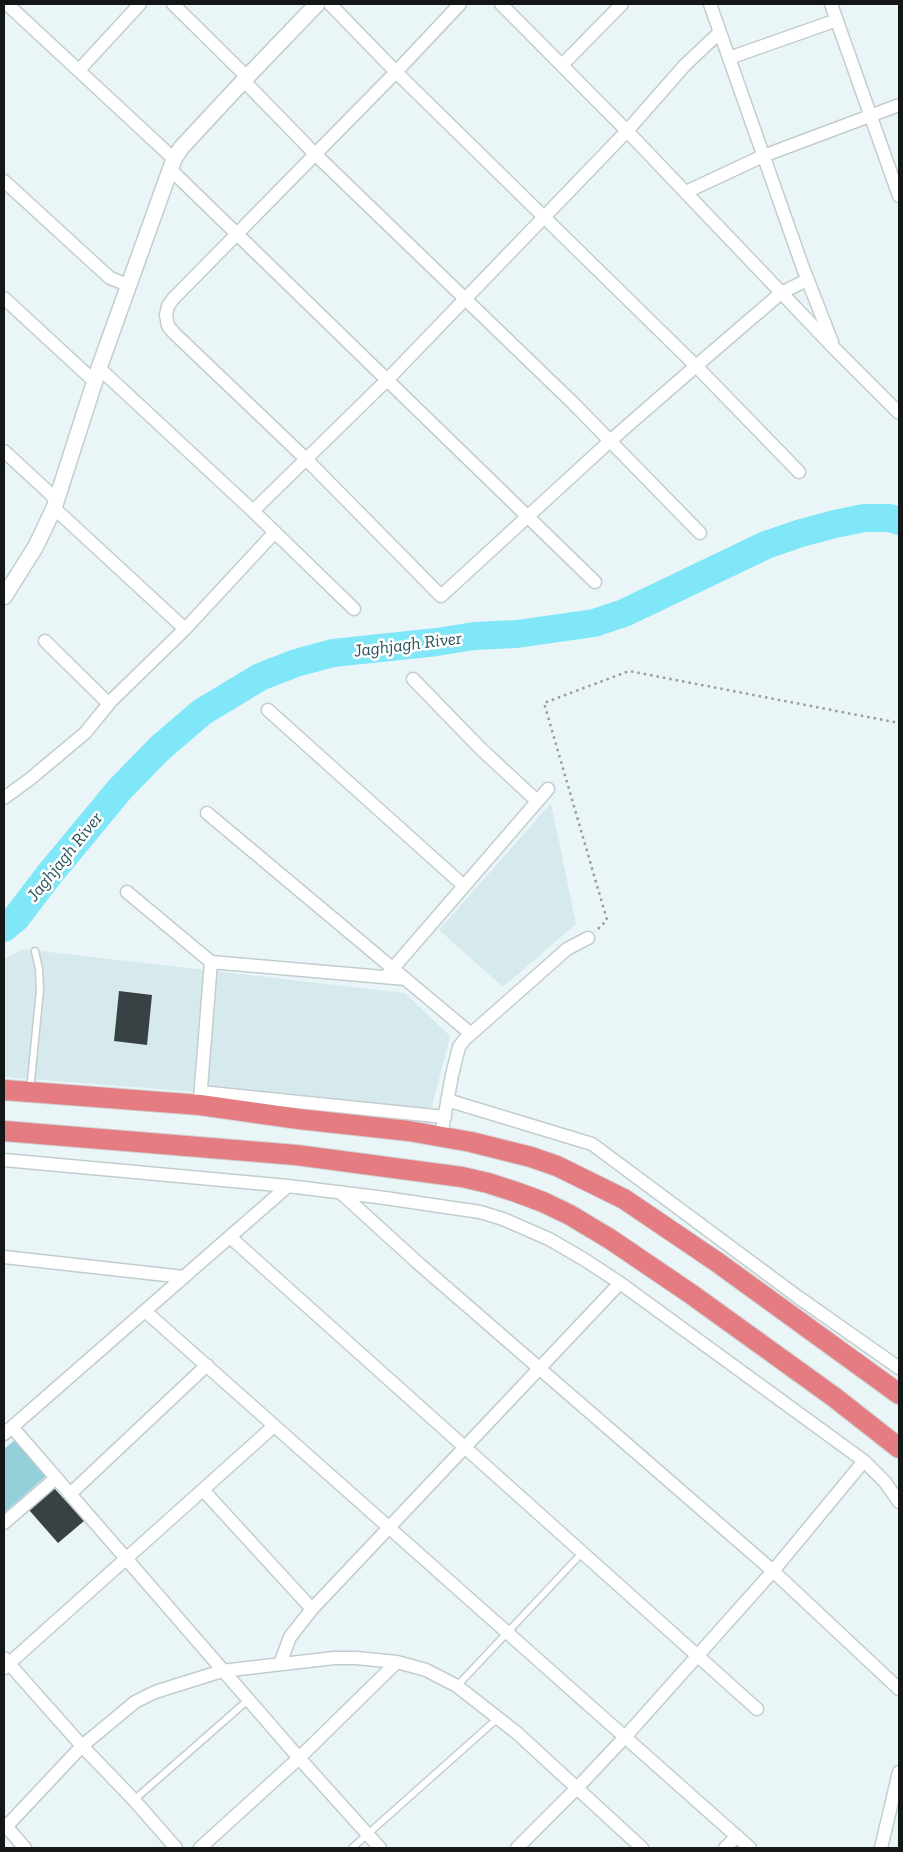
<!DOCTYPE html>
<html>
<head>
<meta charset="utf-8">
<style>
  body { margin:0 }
  #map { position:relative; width:903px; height:1852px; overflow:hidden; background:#eaf5f7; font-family:"Zilla Slab",serif }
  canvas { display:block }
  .frame { position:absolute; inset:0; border:5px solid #131718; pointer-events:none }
</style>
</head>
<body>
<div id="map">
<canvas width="903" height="1852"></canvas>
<div class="frame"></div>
</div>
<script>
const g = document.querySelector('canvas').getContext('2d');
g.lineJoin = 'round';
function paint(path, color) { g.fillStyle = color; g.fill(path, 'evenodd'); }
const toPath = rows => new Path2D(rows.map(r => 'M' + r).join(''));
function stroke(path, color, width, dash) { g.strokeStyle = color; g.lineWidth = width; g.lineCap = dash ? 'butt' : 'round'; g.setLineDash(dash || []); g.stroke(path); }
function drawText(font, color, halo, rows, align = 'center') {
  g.font = font + ' "Zilla Slab",serif'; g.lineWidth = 5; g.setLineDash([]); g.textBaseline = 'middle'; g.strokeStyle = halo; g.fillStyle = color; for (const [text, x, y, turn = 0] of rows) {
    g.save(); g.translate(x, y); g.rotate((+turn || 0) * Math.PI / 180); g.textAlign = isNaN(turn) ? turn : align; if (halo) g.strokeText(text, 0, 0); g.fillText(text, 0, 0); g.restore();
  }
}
const built = toPath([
  [551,803,576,924,503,987,439,930],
  [23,949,405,993,450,1036,431,1110,4,1077,4,959]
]);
const green = toPath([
  [15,1440,46,1476,4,1513,4,1449]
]);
const river = toPath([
  [4,928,16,918,48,876,120,789,160,748,202,712,260,677,296,663,333,653,437,642,474,636,517,634,594,623,624,613,766,545,801,533,835,524,864,518,890,518,899,521]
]);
const building = toPath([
  [119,991,152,995,147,1045,114,1041],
  [54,1488,84,1521,58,1543,29,1510]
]);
const path = toPath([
  [598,929,607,920,544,703,629,671,899,723]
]);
const service = toPath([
  [30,1090,40,990,39,969,35,951],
  [457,1686,582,1553],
  [134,1800,248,1700],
  [352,1848,498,1718]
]);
const minor = toPath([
  [7,4,174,159],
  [173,4,247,77],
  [330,4,396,72,696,366,799,472],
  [460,4,396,72,173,299,168,306,166,315,168,326,174,333,306,459,441,596,610,441,696,366,781,293,807,280],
  [501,4,627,131,835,349,899,413],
  [710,4,803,268,832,342],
  [831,4,899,196],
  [729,58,837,20],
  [562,65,622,4],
  [79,70,140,4],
  [244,81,315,154,573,403,700,533],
  [170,169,595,582],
  [4,181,110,278,128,285],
  [686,192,763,156,899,105],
  [4,298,95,382],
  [99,368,253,511,354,609],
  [4,451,57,500],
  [54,508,185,629],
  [253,511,388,379,627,131,685,65,720,32],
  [45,641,108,703],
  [413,679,481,749,537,801],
  [268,710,464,886],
  [4,798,30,779,85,733,112,700,185,629,275,532],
  [207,813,470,1033],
  [127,892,211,962,406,979],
  [388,974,548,789],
  [201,1092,445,1117],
  [200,1100,211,962],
  [447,1100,592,1144,798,1297,899,1368],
  [441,1136,452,1075,459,1047,464,1040,567,949,588,938],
  [4,1160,288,1186,385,1198,480,1212,503,1219,549,1239,585,1260,620,1283,864,1461,885,1482,899,1502],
  [340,1192,418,1263,773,1571,899,1689],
  [230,1237,757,1709],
  [4,1257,184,1277],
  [145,1311,750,1848],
  [12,1427,299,1758,380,1848],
  [4,1434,288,1186],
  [203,1490,312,1609],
  [70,1494,207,1365],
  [4,1523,56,1478],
  [4,1658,82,1746,134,1800,176,1848],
  [280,1664,290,1637,312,1609,620,1283],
  [4,1668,274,1426],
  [4,1824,25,1848],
  [4,1829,82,1746,135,1702,155,1692,222,1671,334,1658,356,1658,397,1662,426,1670,457,1686,517,1733,642,1848],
  [200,1848,299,1758,397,1662],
  [517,1848,577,1788,625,1737,773,1571,864,1461],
  [725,1848,737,1836],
  [881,1848,899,1772]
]);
const tertiary = toPath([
  [4,597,36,546,54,508,99,368,174,159,181,148,247,77,317,4]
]);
const trunk = toPath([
  [4,1090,200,1105,299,1119,409,1131,471,1142,531,1157,557,1166,624,1199,717,1262,899,1394],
  [4,1131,296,1155,462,1177,488,1183,516,1192,543,1202,570,1215,610,1239,691,1294,834,1397,899,1448]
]);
const waterNames = [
  ["Jaghjagh River",408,645,-7],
  ["Jaghjagh River",65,857,-51]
];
paint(built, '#d6eaee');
paint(green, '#95cfda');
stroke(river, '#80e7f9', 28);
paint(building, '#384143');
stroke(service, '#c2cdcf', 9);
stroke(minor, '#c2cdcf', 15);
stroke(tertiary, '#c2cdcf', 18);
stroke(trunk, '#d0d1d1', 22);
stroke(path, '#969ea0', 2.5, [2.5, 4]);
stroke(service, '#fff', 6);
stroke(minor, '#fff', 12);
stroke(tertiary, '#fff', 15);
stroke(trunk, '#e47c82', 20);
drawText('italic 18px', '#26545c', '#fff', waterNames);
</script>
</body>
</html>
